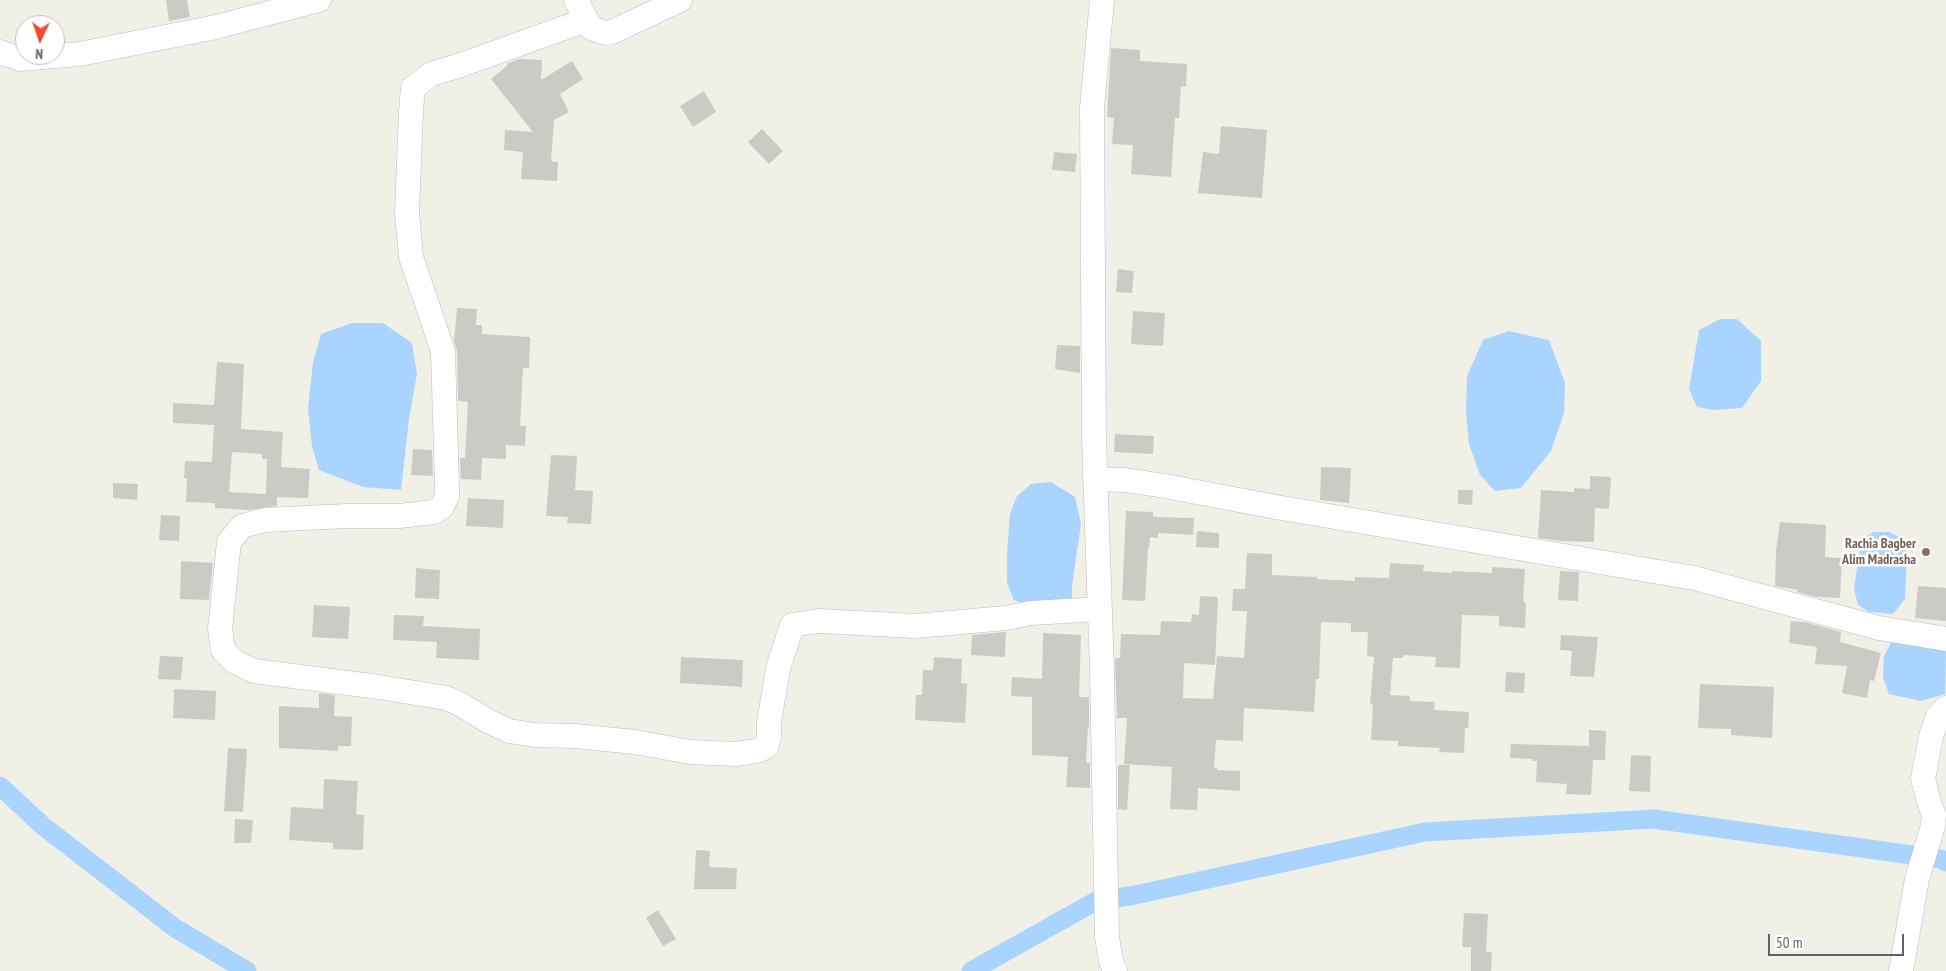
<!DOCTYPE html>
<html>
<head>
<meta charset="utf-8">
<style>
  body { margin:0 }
  #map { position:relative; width:1946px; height:971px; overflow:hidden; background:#f1f0e7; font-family:"PT Sans Narrow",sans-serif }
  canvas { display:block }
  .north { position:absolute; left:15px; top:15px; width:50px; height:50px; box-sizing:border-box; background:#fff; border:1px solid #bfc0c3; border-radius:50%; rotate:183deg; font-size:14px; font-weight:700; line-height:20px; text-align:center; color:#5e6268 }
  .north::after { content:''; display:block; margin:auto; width:18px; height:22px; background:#ef4b2f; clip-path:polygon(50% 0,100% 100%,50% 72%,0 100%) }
  .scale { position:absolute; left:1768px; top:934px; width:136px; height:22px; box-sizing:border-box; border:2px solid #5e6268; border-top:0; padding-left:6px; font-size:15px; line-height:18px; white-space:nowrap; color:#5e6268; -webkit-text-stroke:4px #fff; paint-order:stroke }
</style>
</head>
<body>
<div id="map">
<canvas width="1946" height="971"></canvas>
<div class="north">N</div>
<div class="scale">50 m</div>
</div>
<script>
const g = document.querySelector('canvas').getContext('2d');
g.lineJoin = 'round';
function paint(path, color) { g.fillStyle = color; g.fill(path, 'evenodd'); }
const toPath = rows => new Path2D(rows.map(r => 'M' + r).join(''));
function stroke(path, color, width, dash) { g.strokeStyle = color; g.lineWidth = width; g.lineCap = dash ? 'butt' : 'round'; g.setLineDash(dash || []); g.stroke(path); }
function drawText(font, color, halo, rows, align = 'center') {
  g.font = font + ' "PT Sans Narrow",sans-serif'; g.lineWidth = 5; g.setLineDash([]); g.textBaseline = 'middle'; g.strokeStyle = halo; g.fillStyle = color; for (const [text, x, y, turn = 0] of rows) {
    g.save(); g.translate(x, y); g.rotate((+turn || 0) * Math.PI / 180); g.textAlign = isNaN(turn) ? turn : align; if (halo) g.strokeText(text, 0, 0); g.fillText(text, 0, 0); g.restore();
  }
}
const water = toPath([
  [1720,319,1737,319,1761,341,1761,381,1742,408,1713,410,1697,407,1689,389,1699,330],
  [352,323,383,323,412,343,417,374,409,419,401,490,363,487,319,470,312,446,308,409,313,362,321,334],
  [1509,331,1549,340,1565,383,1564,413,1551,451,1521,488,1495,491,1480,475,1469,444,1466,412,1467,376,1483,340],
  [1051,482,1075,497,1081,524,1072,586,1072,604,1032,607,1014,600,1007,583,1007,554,1010,514,1017,496,1031,484],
  [1873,532,1889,532,1903,539,1907,554,1905,599,1893,614,1869,612,1858,605,1854,589,1859,554,1864,538],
  [1893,639,1946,649,1945,694,1921,701,1889,694,1883,677,1884,656]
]);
const canal = toPath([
  [0,786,43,826,175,928,247,971],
  [971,971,1096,901,1135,895,1425,832,1653,819,1941,859,1946,862]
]);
const building = toPath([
  [166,0,187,0,190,17,169,21],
  [1111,48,1140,50,1140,61,1187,64,1186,87,1181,86,1179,118,1175,118,1171,177,1131,174,1133,145,1112,144,1114,118,1107,117],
  [519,59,542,60,541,80,572,61,583,79,560,94,569,112,554,120,551,161,558,162,557,181,521,179,523,152,504,150,505,130,533,132,491,79,507,66,508,63],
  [704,91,716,112,693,127,680,106],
  [1221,126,1267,130,1262,198,1198,193,1203,152,1219,154],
  [762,129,783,151,769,164,748,142],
  [1054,152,1077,154,1075,172,1052,170],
  [1118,269,1134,271,1132,293,1116,292],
  [457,308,477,309,476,325,482,325,482,334,530,337,529,368,523,368,520,426,526,426,525,446,506,445,506,459,482,458,481,480,461,479,460,458,465,458,468,402,458,401,457,351,454,341],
  [1133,311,1165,313,1163,346,1131,344],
  [1057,345,1080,346,1080,373,1055,369],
  [217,362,244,364,241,429,283,432,281,467,310,469,308,498,277,497,277,506,249,510,215,508,215,503,186,502,187,478,184,478,185,461,212,462,214,425,173,423,173,403,214,405],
  [232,452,262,454,262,459,267,459,266,494,229,492],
  [1115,434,1154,436,1153,454,1114,452],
  [413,449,432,450,433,476,411,475],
  [551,455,577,456,575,490,593,491,591,524,567,523,568,517,546,516],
  [1321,467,1351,468,1349,503,1320,500],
  [1590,476,1611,477,1609,509,1595,508,1594,542,1561,541,1538,538,1541,490,1574,492,1574,488,1590,489],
  [113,483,138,484,137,500,113,498],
  [1458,490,1473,490,1472,505,1458,504],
  [468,498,504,500,503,528,466,526],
  [1126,511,1153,512,1153,517,1194,518,1193,535,1158,533,1158,538,1150,537,1149,548,1148,548,1145,601,1122,600],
  [161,515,180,516,179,541,159,540],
  [1780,522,1826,525,1825,557,1842,558,1840,598,1816,597,1797,592,1798,590,1775,586,1776,551],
  [1197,531,1219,533,1219,548,1196,547],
  [1247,553,1272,554,1272,575,1317,577,1317,579,1355,581,1355,577,1389,578,1390,563,1424,565,1423,571,1452,573,1452,571,1492,573,1492,567,1525,569,1523,602,1526,603,1525,628,1499,626,1499,616,1462,615,1460,668,1435,667,1436,657,1403,655,1403,658,1393,658,1390,695,1410,696,1410,701,1435,702,1434,710,1469,712,1468,728,1465,728,1464,753,1439,752,1440,748,1398,746,1398,741,1371,740,1373,705,1370,704,1374,657,1367,656,1368,632,1351,632,1351,623,1321,622,1319,679,1316,679,1314,712,1244,708,1243,741,1216,740,1214,768,1217,768,1217,770,1240,771,1240,791,1198,788,1197,810,1170,809,1172,767,1124,764,1127,718,1117,718,1115,658,1120,658,1121,634,1160,635,1161,621,1191,622,1192,614,1199,615,1200,596,1218,597,1215,665,1184,663,1183,698,1213,699,1217,656,1244,658,1247,611,1232,611,1233,589,1245,589],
  [181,561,213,563,209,600,180,599],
  [416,568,440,570,439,599,415,598],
  [1560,571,1579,572,1578,601,1558,600],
  [1918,586,1946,588,1946,621,1915,618],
  [314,605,350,607,348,639,312,637],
  [394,615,424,616,423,626,480,629,479,660,436,658,437,642,393,640],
  [1791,621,1805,622,1841,632,1840,642,1881,653,1874,681,1870,680,1867,698,1842,693,1847,666,1815,664,1817,647,1789,643],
  [1006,632,1005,657,971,655,972,635],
  [1043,633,1081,635,1079,697,1089,697,1089,727,1088,727,1086,763,1090,763,1090,788,1066,787,1068,757,1032,755,1032,697,1011,696,1012,677,1042,679],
  [1561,635,1598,637,1594,677,1570,676,1572,651,1560,650],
  [160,656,183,657,181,680,158,679],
  [681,657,743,660,742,687,680,683],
  [934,657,962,659,961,683,967,684,965,723,915,720,916,695,922,695,923,670,933,670],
  [1506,672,1525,673,1524,693,1505,692],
  [1700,684,1774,687,1772,738,1731,735,1731,729,1698,728],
  [174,689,216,691,215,720,173,718],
  [319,693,335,695,334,716,352,717,351,746,338,746,338,751,279,748,279,706,319,708],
  [1589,730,1606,731,1605,760,1593,760,1591,795,1566,794,1567,784,1536,782,1537,761,1533,761,1533,759,1510,758,1511,744,1589,746],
  [228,748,247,749,243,812,224,811],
  [1631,755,1651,756,1650,792,1629,791],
  [1118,765,1130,765,1127,810,1118,809],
  [324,779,358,781,356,814,364,815,363,850,333,849,333,843,289,840,291,807,323,809],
  [235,819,253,820,251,843,234,843],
  [696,850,710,851,709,867,737,868,736,889,694,889],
  [658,910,676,939,663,946,646,918],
  [1464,913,1488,914,1486,952,1492,952,1491,971,1471,971,1471,947,1462,947]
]);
const minor = toPath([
  [576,0,591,28,605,33,612,32,680,0],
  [1102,0,1092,108,1094,438,1102,671,1107,937,1111,961,1115,971],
  [586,20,458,66,431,74,413,88,411,111,407,213,411,257,443,351,447,485,447,496,442,507,434,512,399,516,347,516,265,520,242,526,229,542,220,629,223,650,235,662,254,671,379,687,446,698,460,704,488,721,509,731,534,735,575,736,635,742,690,752,735,754,757,751,766,747,769,737,769,722,778,669,792,625,819,621,916,626,1006,618,1031,613,1100,609],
  [0,52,20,59,80,54,216,27,319,0],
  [1095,479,1125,480,1165,486,1276,507,1694,578,1879,628,1946,639],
  [1901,971,1917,879,1933,826,1934,815,1929,802,1923,779,1931,736,1938,716,1946,708]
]);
const markers = [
  [1926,552,5,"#8d6e63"]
];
const educationNames = [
  ["Rachia Bagber",1916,544],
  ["Alim Madrasha",1916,560]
];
paint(water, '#a9d4ff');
stroke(canal, '#a9d4ff', 19);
paint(building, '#cccac4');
stroke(minor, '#babcc1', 25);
stroke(minor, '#fff', 24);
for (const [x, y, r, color] of markers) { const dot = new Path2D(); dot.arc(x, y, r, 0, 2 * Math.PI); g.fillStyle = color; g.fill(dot); stroke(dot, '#fff', 2); }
drawText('bold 14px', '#785e54', '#fff', educationNames, 'right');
</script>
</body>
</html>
